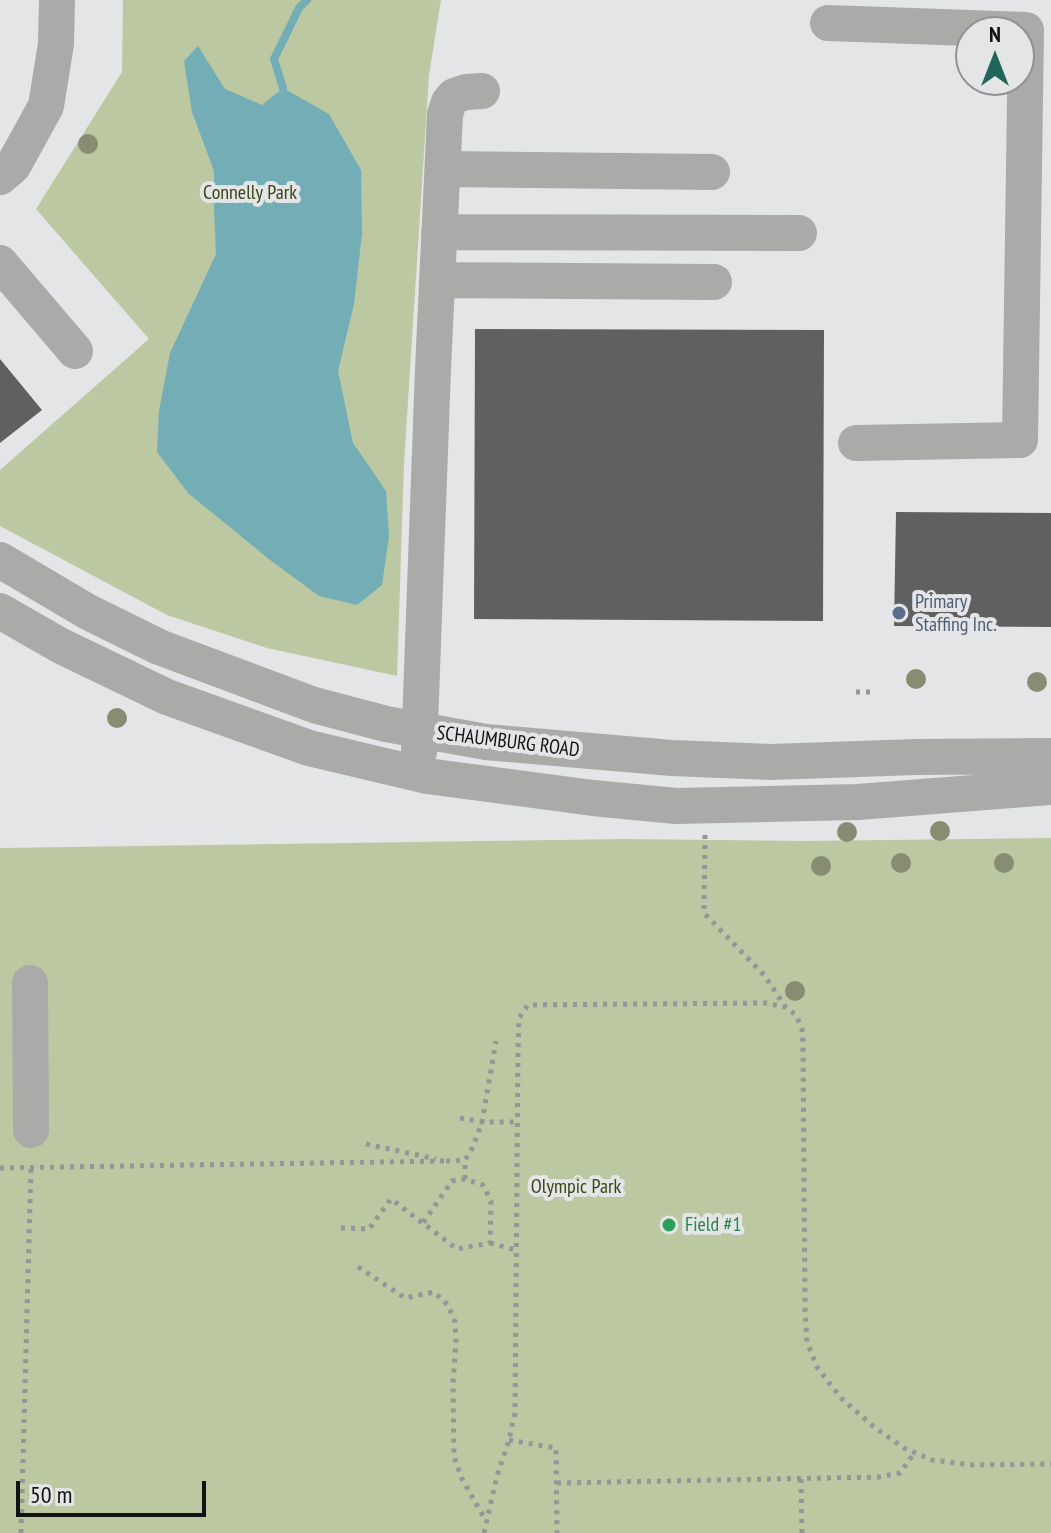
<!DOCTYPE html>
<html>
<head>
<meta charset="utf-8">
<style>
  body { margin:0 }
  #map { position:relative; width:1051px; height:1533px; overflow:hidden; background:#e4e5e7; font-family:"PT Sans Narrow",sans-serif }
  canvas { display:block }
  .north { position:absolute; left:955px; top:16px; width:80px; height:80px; box-sizing:border-box; background:#e4e5e7; border:2px solid #909192; border-radius:50%; rotate:0deg; font-size:22px; font-weight:700; line-height:32px; text-align:center; color:#121213 }
  .north::after { content:''; display:block; margin:auto; width:28px; height:36px; background:#216658; clip-path:polygon(50% 0,100% 100%,50% 72%,0 100%) }
  .scale { position:absolute; left:16px; top:1481px; width:190px; height:36px; box-sizing:border-box; border:4px solid #121213; border-top:0; padding-left:10px; font-size:24px; line-height:28px; white-space:nowrap; color:#121213; -webkit-text-stroke:6px #e4e5e7; paint-order:stroke }
</style>
</head>
<body>
<div id="map">
<canvas width="1051" height="1533"></canvas>
<div class="north">N</div>
<div class="scale">50 m</div>
</div>
<script>
const g = document.querySelector('canvas').getContext('2d');
g.lineJoin = 'round';
function paint(path, color) { g.fillStyle = color; g.fill(path, 'evenodd'); }
const toPath = rows => new Path2D(rows.map(r => 'M' + r).join(''));
function stroke(path, color, width, dash) { g.strokeStyle = color; g.lineWidth = width; g.lineCap = dash ? 'butt' : 'round'; g.setLineDash(dash || []); g.stroke(path); }
function drawText(font, color, halo, rows, align = 'center') {
  g.font = font + ' "PT Sans Narrow",sans-serif'; g.lineWidth = 8; g.setLineDash([]); g.textBaseline = 'middle'; g.strokeStyle = halo; g.fillStyle = color; for (const [text, x, y, turn = 0] of rows) {
    g.save(); g.translate(x, y); g.rotate((+turn || 0) * Math.PI / 180); g.textAlign = isNaN(turn) ? turn : align; if (halo) g.strokeText(text, 0, 0); g.fillText(text, 0, 0); g.restore();
  }
}
const green = toPath([
  [123,0,441,0,429,75,404,464,397,676,267,648,167,615,0,526,0,470,149,339,36,209,122,72],
  [1051,838,1051,1533,0,1533,0,848,624,839,805,841]
]);
const water = toPath([
  [198,46,225,89,262,105,283,88,329,114,361,170,362,234,354,304,338,371,353,443,386,491,389,536,382,585,357,605,319,596,270,560,188,493,157,452,159,411,170,353,216,254,214,209,214,171,192,112,184,61]
]);
const stream = toPath([
  [283,88,274,59,299,8,307,0]
]);
const building = toPath([
  [475,329,824,330,823,621,474,619],
  [0,359,42,410,0,443],
  [896,512,1051,513,1051,627,894,626]
]);
const path = toPath([
  [856,692,870,692],
  [705,835,704,913,764,975,785,1006],
  [460,1118,482,1122,517,1122],
  [366,1144,436,1159],
  [446,1161,465,1160,473,1147,482,1122,496,1041],
  [0,1168,446,1161],
  [465,1179,465,1160],
  [341,1228,369,1229,391,1199,457,1249,490,1243,491,1201,483,1185,465,1179,452,1181,423,1223],
  [490,1243,516,1250],
  [358,1267,405,1298,434,1292,448,1305,455,1322,456,1341,453,1383,454,1457,462,1479,486,1521],
  [509,1440,556,1448,557,1533],
  [801,1479,802,1533],
  [557,1483,879,1477,900,1473,915,1452],
  [21,1533,31,1166],
  [484,1533,497,1476,509,1440,515,1413,518,1050,519,1018,528,1005,767,1003,785,1007,796,1015,802,1029,803,1043,805,1309,807,1342,817,1367,840,1397,874,1427,904,1448,932,1460,972,1465,1051,1464]
]);
const minor = toPath([
  [828,23,1026,30,1020,440,856,443],
  [443,169,712,172],
  [0,177,13,166,46,106,56,44,57,0],
  [439,232,799,233],
  [0,263,75,351],
  [437,280,714,282],
  [0,560,88,612,159,647,314,705,386,724,486,742,672,758,771,762,916,757,1051,756],
  [0,611,61,646,167,697,309,748,427,776,593,798,676,806,858,802,1051,787],
  [419,752,433,369,445,114,449,102,454,96,466,92,482,91],
  [30,983,31,1130]
]);
const trees = [
  [88,144],
  [916,679],
  [1037,682],
  [117,718],
  [940,831],
  [847,832],
  [901,863],
  [1004,863],
  [821,866],
  [795,991]
];
const markers = [
  [899,613,8,"#5c6f8a"],
  [669,1225,8,"#2e9e5b"]
];
const parkNames = [
  ["Connelly Park",250,193],
  ["Olympic Park",576,1187]
];
const serviceNames = [
  ["Primary",915,602],
  ["Staffing Inc.",915,625]
];
const streetNames = [
  ["SCHAUMBURG ROAD",508,742,7]
];
const leisureNames = [
  ["Field #1",685,1225]
];
paint(green, '#bcc8a1');
paint(water, '#73aeb7');
stroke(stream, '#73aeb7', 8);
paint(building, '#5f6061');
stroke(path, '#959698', 5, [4, 6]);
stroke(minor, '#aaaaa9', 36);
g.fillStyle = '#868d72';
for (const [x, y] of trees) { g.beginPath(); g.arc(x, y, 10, 0, 2 * Math.PI); g.fill(); }
for (const [x, y, r, color] of markers) { const dot = new Path2D(); dot.arc(x, y, r, 0, 2 * Math.PI); g.fillStyle = color; g.fill(dot); stroke(dot, '#e4e5e7', 3); }
drawText('20px', '#394512', '#e4e5e7', parkNames);
drawText('20px', '#4e5e75', '#e4e5e7', serviceNames, 'left');
drawText('20px', '#121213', '#e4e5e7', streetNames);
drawText('20px', '#27864d', '#e4e5e7', leisureNames, 'left');
</script>
</body>
</html>
